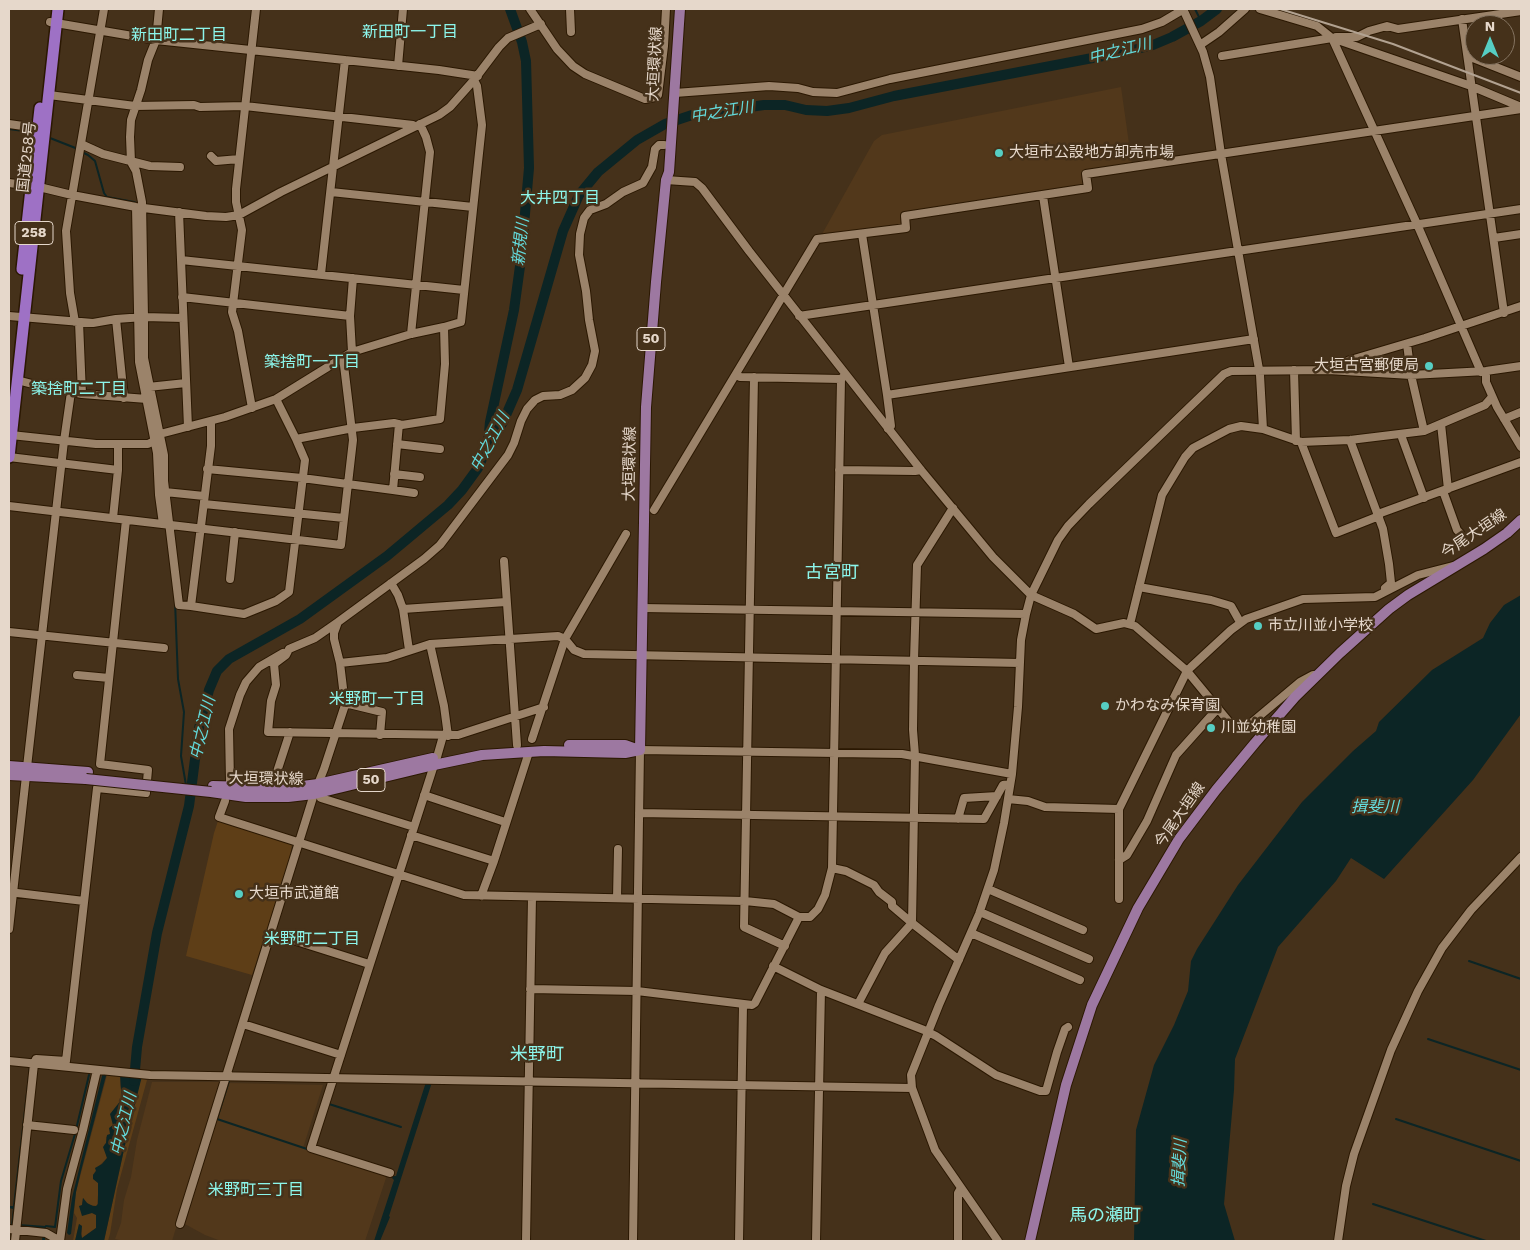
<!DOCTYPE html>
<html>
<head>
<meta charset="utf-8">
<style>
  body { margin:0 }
  #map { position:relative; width:1530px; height:1250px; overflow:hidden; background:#45311a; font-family:"Work Sans",sans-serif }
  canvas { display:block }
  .frame { position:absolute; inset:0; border:10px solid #e6d8cb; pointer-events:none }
  .north { position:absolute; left:1465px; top:15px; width:50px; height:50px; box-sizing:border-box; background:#45311a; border:1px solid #857461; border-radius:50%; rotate:0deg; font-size:14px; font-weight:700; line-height:20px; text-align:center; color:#e6d8cb }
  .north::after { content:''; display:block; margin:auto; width:18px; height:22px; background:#56cec3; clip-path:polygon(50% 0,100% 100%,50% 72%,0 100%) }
</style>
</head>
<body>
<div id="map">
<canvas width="1530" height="1250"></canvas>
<div class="frame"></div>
<div class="north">N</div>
</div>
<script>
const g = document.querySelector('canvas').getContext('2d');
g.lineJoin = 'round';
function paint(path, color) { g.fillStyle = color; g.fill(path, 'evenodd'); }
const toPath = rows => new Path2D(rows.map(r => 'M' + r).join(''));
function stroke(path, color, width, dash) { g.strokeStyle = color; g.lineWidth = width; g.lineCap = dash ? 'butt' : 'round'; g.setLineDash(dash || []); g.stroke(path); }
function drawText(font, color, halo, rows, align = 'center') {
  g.font = font + ' "Work Sans","Noto Sans JP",sans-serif'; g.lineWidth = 5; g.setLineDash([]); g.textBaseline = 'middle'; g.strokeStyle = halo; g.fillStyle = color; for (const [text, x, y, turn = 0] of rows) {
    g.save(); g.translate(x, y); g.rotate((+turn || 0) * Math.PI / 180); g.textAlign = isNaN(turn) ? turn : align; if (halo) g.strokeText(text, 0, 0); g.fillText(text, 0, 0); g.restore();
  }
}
const built = toPath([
  [1121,87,1132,165,1084,171,1086,186,903,213,904,224,821,236,874,141,882,135],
  [152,1082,221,1082,172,1241,124,1241,115,1239,121,1223,124,1200,131,1177,137,1140],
  [229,1083,323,1085,303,1148,384,1175,386,1178,365,1241,221,1241,205,1235,183,1223]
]);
const green = toPath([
  [218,821,292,845,288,866,252,975,186,956,214,833],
  [107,1075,120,1076,120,1086,122,1093,122,1099,112,1112,113,1125,110,1128,110,1134,106,1137,106,1143,104,1145,107,1158,98,1167,93,1175,93,1178,99,1184,97,1206,89,1205,83,1198,82,1206,79,1206,96,1215,96,1228,82,1238,82,1226,79,1224,75,1241,73,1241,77,1218,74,1213,76,1192],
  [141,1078,147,1080,117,1189,110,1234,108,1241,104,1241,127,1136]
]);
const water = toPath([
  [1521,595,1521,714,1473,780,1384,879,1351,858,1336,881,1278,947,1235,1059,1234,1090,1224,1204,1235,1241,1134,1241,1136,1130,1154,1065,1174,1025,1188,991,1191,961,1197,949,1238,885,1302,802,1353,751,1376,731,1379,722,1432,670,1483,638,1490,623,1504,605],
  [29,1067,31,1069,19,1224,46,1226,45,1241,42,1241,43,1230,11,1226,13,1209,9,1208,9,1206,13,1206],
  [103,1072,107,1072,81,1171,76,1192,71,1234,69,1235,67,1233,72,1198],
  [120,1074,142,1076,127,1136,104,1241,75,1241,79,1224,82,1226,81,1234,82,1238,96,1228,96,1215,92,1213,82,1216,79,1206,82,1205,83,1198,87,1203,93,1206,96,1206,98,1204,98,1183,93,1179,93,1175,96,1171,95,1168,102,1164,107,1158,103,1147,106,1143,107,1135,110,1134,109,1128,113,1125,110,1114,122,1099],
  [426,1082,432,1082,389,1216,390,1217,380,1241,374,1241,394,1180,392,1178,393,1176,396,1176]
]);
const stream = toPath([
  [1195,9,1201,21],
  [9,129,31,132],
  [50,138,78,149],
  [82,152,88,155,95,161,104,193,107,197,134,202,138,204],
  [175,601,178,679,184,712,181,756,186,785],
  [187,792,189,806],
  [1469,961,1521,979],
  [1428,1039,1521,1070],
  [229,1081,217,1119,310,1150],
  [329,1104,401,1127],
  [1396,1119,1521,1161],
  [1373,1204,1486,1241],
  [46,1226,55,1227,61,1181,75,1134,89,1075]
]);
const river = toPath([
  [488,444,490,422,514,310,521,259,529,168,526,61,522,42,510,9],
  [134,1081,137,1047,157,933,189,806,199,728,209,690,217,671,229,659,300,619,387,556,448,505,462,490,478,468,488,445,503,422,517,390,563,231,579,195,598,172,637,140,665,124,692,115,764,105,785,105,806,110,827,111,849,108,894,96,1129,51,1153,45,1172,37,1201,21,1217,9]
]);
const minor = toPath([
  [530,9,557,49,573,66,585,74,645,99,655,97,658,95,664,46,666,9],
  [570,9,571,32],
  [1183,9,1203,52,1210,77,1221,154,1260,375,1263,429],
  [1260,9,1317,26,1332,38,1471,86,1521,107],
  [1462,19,1504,313],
  [50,22,156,40,439,70,478,76],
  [1336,37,1357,37,1369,31,1387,26,1398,29,1521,11],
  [1332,38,1417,224,1481,372],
  [1200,45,1219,32,1245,9],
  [1222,56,1332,38],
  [1468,58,1473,58,1521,77],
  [398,66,403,9],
  [675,93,769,86,798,88,813,92,837,93,890,79,1142,29,1162,22,1184,9],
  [49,95,135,106,194,105,200,107,245,106,413,125,414,127],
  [9,124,37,128],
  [81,144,103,154,150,166,180,167],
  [211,156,216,161,239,159],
  [666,180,695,182,702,188,749,251,921,470,993,557,1031,595,1074,614,1096,629,1124,623,1135,626,1187,671,1234,728,1239,730,1244,729,1300,682,1313,675,1316,675],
  [9,183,39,187,72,195,136,207,206,216,226,217,239,215,281,192,439,115,450,107,474,80,499,47,508,38,541,24],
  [331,192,473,207],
  [1043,196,1069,367],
  [136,207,139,362,157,453,159,495,163,524],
  [179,212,188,427],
  [862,234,887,395,891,426,888,429],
  [1494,238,1521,234],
  [181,260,464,290],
  [321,274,345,60],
  [182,297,350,316],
  [9,316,93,323,116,319,124,398],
  [799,316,1521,209],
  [183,318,144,317,144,358,164,455,164,481,179,605,191,606,211,446,211,421],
  [116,319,144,317,142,202,136,171,131,162,130,137,131,120,141,90,148,60,156,40,159,9],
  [75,322,70,293,66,231,104,9],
  [79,322,82,394],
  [411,334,430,152,426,137,420,124],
  [1407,344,1411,375,1424,431],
  [352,352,350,316,353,278],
  [1294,370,1296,441],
  [1328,370,1337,364,1425,338,1521,306],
  [1486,371,1486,382,1497,407,1521,447],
  [736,374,740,377,841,379],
  [754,377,744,927,785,946],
  [17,380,36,385,82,394,147,399],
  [148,387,186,383],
  [887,395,1254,339],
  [276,399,296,439,353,428,394,423,402,425,440,419,445,364,444,327],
  [252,408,238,331,232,312,242,230,236,202,236,189,256,9],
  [1504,419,1521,412],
  [399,424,393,490,414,493],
  [1441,424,1448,489],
  [11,435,96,444,148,444,154,441,160,434,225,417,276,399,352,352,411,334,444,327,461,322,482,125,477,86,474,80],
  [1401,435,1424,498],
  [1350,440,1383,529,1389,564,1391,583,1385,588],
  [1301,442,1336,533,1379,516],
  [397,444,440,449],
  [9,457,118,470],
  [207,469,302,478,393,490],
  [839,470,915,471,921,470],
  [394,474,420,477],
  [1443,491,1457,530,1460,533],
  [165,492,204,496],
  [204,504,344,518],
  [9,506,341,545,353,440,343,357],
  [953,508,917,565,914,660,913,730,915,755,912,923,959,960],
  [654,510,817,239,906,228,905,216,1088,188,1086,174,1521,109],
  [1378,514,1521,462],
  [113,518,118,470,118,444],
  [504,561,517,745],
  [230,579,235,532],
  [391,583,398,595,403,609,409,650],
  [1139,587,1211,600,1231,606,1240,622],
  [191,606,244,614,276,601,289,592,305,460,296,439],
  [642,608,1026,614],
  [403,609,506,602],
  [338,622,315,638,289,649,286,655,274,664,276,685,271,701,268,732,458,735,544,707],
  [1130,624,1162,495,1185,457,1193,448,1229,429,1241,426,1263,429,1301,442,1350,440,1424,431,1485,405,1492,397],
  [9,632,164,648],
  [430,644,444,706,448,736],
  [340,663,387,658,430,644,558,636,565,639,574,650,584,654,1020,663],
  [77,675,109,678],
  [345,703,382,712,380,735],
  [532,739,565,639,626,534],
  [437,757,443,736],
  [27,767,64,441,71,392],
  [230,782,229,729,240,695,246,682,259,667,283,653],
  [273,784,290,732],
  [424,795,505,822],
  [321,798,414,827],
  [1008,799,1028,801,1045,807,1119,809],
  [225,801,219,817,464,895,745,901,774,904,799,917,755,1003,752,1005,637,991,530,989],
  [639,813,984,819,1003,785,1010,784],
  [958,819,964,798,997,796],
  [411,835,494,861,529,752],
  [1119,860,1127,855,1147,821,1176,755,1218,708],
  [832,868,846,871,874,885,879,892,892,902,892,906,912,923,885,953,858,1004],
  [988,889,1083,930],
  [9,892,84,901],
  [481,896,494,861],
  [617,898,618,849],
  [1119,899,1119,809,1187,671,1191,667,1231,630,1246,619,1303,599,1375,597,1418,575,1453,566],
  [980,912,1089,959],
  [799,917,810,917,818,909,825,895,832,868,841,379,845,375],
  [9,929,26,776],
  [271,933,369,964],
  [971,933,1080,980],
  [773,966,821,990,924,1030,936,1036,996,1075,1040,1091,1046,1091,1057,1052,1065,1029,1068,1027],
  [243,1024,341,1055],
  [9,1061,150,1075,912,1088],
  [27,1125,74,1130],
  [390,1173,311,1148,434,765],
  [180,1224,314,794,324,769,345,705,340,663,334,639,334,633,338,622,424,559,440,545,508,455,514,443,521,421,527,409,535,400,543,396,560,395,572,390,585,378,592,365,595,351,589,320,586,291,579,255,580,234,584,218,590,210,606,204,623,192,643,183,652,167,655,149,659,145,664,145],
  [9,1229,46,1233,60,1241,67,1189,83,1130,97,1070],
  [15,1241,34,1064,36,1059,66,1061,97,788,146,793,146,792,148,770,100,764,126,520],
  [526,1241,532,897],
  [633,1241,640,750,902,754,1012,774],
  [739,1241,743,1005],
  [816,1241,821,990],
  [958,1241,958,1193,961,1188],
  [998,1241,935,1150,912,1088,911,1075,939,1005,979,914,994,870,1004,823,1012,774,1018,707,1021,640,1026,614,1031,595,1058,540,1068,526,1089,504,1224,374,1231,371,1328,370,1411,375,1486,371,1521,366],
  [1338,1241,1346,1186,1354,1154,1391,1050,1418,991,1442,948,1471,910,1521,857]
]);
const major = toPath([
  [569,745,625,745,639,750],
  [640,750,646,407,656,282,666,180,669,172,680,9],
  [9,766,88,772],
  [9,775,86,779],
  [213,786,287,788,318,784,433,758],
  [211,792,246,797,288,797,314,794,434,765,482,755,544,751,625,753,640,750],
  [1030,1241,1066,1085,1092,1005,1138,908,1179,839,1216,790,1255,743,1295,697,1340,653,1389,609,1408,595,1484,549,1507,533,1521,520]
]);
const highway = toPath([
  [22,269,40,108],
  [9,457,58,9]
]);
const rail = toPath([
  [1280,9,1393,44,1521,93]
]);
const majorBridge = toPath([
  [86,779,211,792]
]);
const markers = [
  [999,153,5,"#56cec3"],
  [1429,366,5,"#56cec3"],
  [1258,626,5,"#56cec3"],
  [1105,706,5,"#56cec3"],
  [1211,728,5,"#56cec3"],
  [239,894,5,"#56cec3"]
];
const shields = [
  [34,233,38],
  [651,339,28],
  [371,780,28]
];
const shieldNames = [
  ["258",34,233],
  ["50",651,339],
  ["50",371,780]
];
const streetNames = [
  ["大垣環状線",655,64,-87],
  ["国道258号",27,157,-84],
  ["大垣環状線",630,464,-89],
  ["今尾大垣線",1474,534,-34],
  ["大垣環状線",266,779,1],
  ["今尾大垣線",1180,815,-55]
];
const poiNames = [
  ["大垣市公設地方卸売市場",1009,153],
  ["大垣古宮郵便局",1419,366,"right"],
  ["市立川並小学校",1268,626],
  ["かわなみ保育園",1115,706],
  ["川並幼稚園",1221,728],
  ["大垣市武道館",249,894]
];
const neighbourhoodNames = [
  ["新田町一丁目",410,32],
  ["新田町二丁目",179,35],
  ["大井四丁目",560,198],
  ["築捨町一丁目",312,362],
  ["築捨町二丁目",79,389],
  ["米野町一丁目",377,699],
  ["米野町二丁目",312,939],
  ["米野町三丁目",256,1190]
];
const waterNames = [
  ["中之江川",1120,51,-14],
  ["中之江川",722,112,-9],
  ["新規川",521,242,-84],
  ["中之江川",490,442,-62],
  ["中之江川",203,728,-77],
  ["揖斐川",1375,807],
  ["中之江川",124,1124,-77],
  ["揖斐川",1180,1163,-87]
];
const quarterNames = [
  ["古宮町",832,573],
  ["米野町",537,1055],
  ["馬の瀬町",1105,1216]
];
paint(built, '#52381b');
paint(green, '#5e3e17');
paint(water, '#0c2525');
stroke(stream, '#0c2525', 2);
stroke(river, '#0c2525', 10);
stroke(minor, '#2b1802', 10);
stroke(major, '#2b1802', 12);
stroke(highway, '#2b1802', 14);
stroke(minor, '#9b836a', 8);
stroke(major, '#9d78a1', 10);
stroke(highway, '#9e71c5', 11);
stroke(rail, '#b2a291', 2);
stroke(majorBridge, '#2b1802', 12, []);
stroke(majorBridge, '#9d78a1', 10);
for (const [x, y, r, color] of markers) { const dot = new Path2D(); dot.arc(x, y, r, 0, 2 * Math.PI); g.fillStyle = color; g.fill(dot); stroke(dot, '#45311a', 2); }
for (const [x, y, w] of shields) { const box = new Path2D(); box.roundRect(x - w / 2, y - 11.5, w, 23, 4); g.fillStyle = '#45311a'; g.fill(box); stroke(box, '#e6d8cb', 1); }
drawText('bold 14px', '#e6d8cb', null, shieldNames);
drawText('15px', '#e6d8cb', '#45311a', streetNames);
drawText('15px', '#e6d8cb', '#45311a', poiNames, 'left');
drawText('16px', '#8cf6eb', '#45311a', neighbourhoodNames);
drawText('italic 16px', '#63dadb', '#45311a', waterNames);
drawText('18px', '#8cf6eb', '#45311a', quarterNames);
</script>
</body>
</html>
